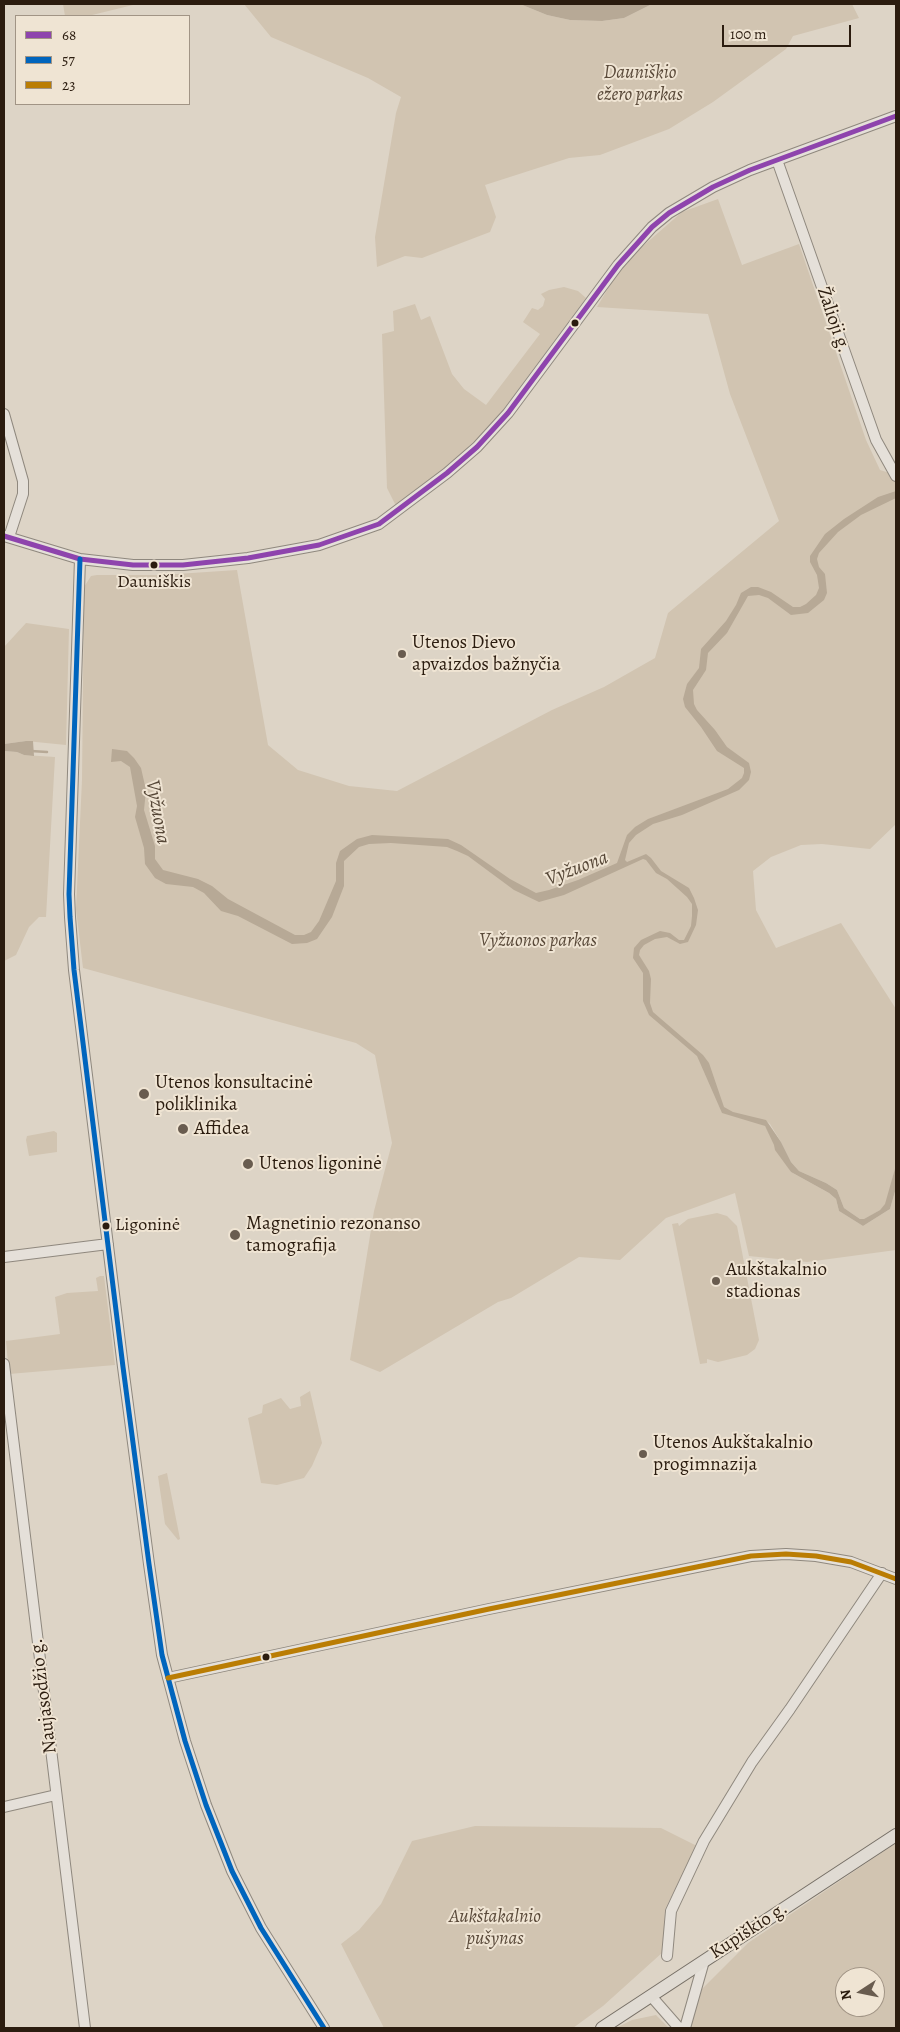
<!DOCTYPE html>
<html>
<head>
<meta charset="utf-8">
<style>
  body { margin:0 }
  #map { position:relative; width:900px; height:2032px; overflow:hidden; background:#ddd4c6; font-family:Alegreya,serif }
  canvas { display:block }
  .frame { position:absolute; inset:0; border:5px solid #2b1c0f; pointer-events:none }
  .legend { position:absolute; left:15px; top:15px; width:175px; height:90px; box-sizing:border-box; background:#efe4d3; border:1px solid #a19485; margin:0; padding:6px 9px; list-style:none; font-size:15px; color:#2b1c0f }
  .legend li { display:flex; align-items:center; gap:10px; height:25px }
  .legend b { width:25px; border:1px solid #a19485 }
  .north { position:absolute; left:835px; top:1967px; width:50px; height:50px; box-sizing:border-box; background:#efe4d3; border:1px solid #a19485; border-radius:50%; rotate:259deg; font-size:14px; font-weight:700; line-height:20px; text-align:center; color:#2b1c0f }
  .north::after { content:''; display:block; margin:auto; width:18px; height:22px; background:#695c4f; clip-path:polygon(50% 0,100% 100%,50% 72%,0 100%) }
  .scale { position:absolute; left:722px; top:25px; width:129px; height:22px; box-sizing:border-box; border:2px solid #2b1c0f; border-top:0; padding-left:6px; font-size:15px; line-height:18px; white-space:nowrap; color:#2b1c0f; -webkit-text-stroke:4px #efe4d3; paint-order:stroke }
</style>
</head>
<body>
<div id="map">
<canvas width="900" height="2032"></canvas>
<div class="frame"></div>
<ul class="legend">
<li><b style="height:6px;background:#8e44ad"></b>68</li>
<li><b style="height:6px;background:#0065bd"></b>57</li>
<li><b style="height:6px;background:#ba7d04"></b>23</li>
</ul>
<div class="north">N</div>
<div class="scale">100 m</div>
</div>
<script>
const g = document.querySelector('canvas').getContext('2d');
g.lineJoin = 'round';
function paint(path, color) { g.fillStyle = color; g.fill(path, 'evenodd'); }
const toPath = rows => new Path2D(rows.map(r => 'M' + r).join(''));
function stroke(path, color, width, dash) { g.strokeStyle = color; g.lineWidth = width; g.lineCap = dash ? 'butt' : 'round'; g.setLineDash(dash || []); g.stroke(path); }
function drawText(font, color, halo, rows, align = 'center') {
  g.font = font + ' Alegreya,serif'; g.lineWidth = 4; g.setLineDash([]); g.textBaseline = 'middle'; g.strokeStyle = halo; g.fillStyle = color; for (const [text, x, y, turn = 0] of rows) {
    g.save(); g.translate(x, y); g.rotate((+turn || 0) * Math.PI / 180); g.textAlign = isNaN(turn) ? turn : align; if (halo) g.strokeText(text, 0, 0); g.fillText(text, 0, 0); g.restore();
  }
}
const green = toPath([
  [63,4,137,4,88,16,65,16],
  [244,4,520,4,547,15,570,20,602,21,624,18,652,4,852,4,859,18,793,36,786,49,713,102,669,129,600,155,569,158,485,185,496,217,490,232,422,258,405,256,377,267,375,237,396,113,401,97,368,78,271,37],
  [718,199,742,265,799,244,866,440,880,470,896,475,896,824,870,849,822,844,801,845,771,857,753,871,756,910,776,948,841,923,896,1009,896,1165,886,1204,880,1210,863,1220,860,1219,844,1208,837,1190,826,1183,799,1171,791,1162,781,1142,770,1124,765,1120,756,1122,765,1126,791,1172,829,1193,836,1199,839,1211,863,1226,890,1209,896,1188,896,1250,807,1262,749,1256,735,1193,666,1218,620,1260,579,1257,511,1298,498,1302,380,1372,350,1360,374,1211,392,1143,375,1055,356,1043,83,968,76,909,82,780,84,587,91,576,97,575,162,575,237,570,268,745,298,770,349,786,397,791,552,710,604,687,655,658,668,613,779,521,730,394,708,314,597,307,616,275,643,246,682,212],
  [564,287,578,291,586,298,497,418,481,435,420,491,400,503,395,504,387,488,382,334,394,331,393,311,415,304,421,320,430,316,452,374,464,389,486,405,540,334,523,322,532,308,538,310,543,306,545,299,541,294,549,290],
  [26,623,69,629,66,745,26,741,4,744,4,647],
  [4,751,17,752,24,755,55,757,46,917,39,917,29,927,16,955,4,961],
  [54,1131,57,1133,57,1152,29,1156,26,1140,27,1136],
  [717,1213,727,1216,737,1226,759,1340,755,1349,747,1355,718,1362,707,1359,707,1363,700,1364,672,1224,678,1223,679,1226,688,1219],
  [100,1276,104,1276,115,1365,9,1374,6,1341,60,1334,55,1297,67,1293,98,1291,96,1278],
  [310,1391,322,1443,312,1466,304,1478,277,1485,261,1483,248,1418,262,1413,263,1405,281,1398,290,1409,301,1406,300,1397],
  [167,1473,180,1539,178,1540,165,1524,158,1476],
  [475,1826,661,1828,697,1846,665,1909,663,1952,603,2006,573,2028,384,2028,341,1944,359,1930,381,1904,412,1841],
  [896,1843,896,2028,689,2028,702,1989,748,1943],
  [845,1977,875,1977,875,2007,845,2007],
  [656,2015,669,2028,616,2028,632,2020]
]);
const water = toPath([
  [520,4,652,4,624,18,602,21,570,20,547,15],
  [896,491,896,498,861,515,838,532,819,553,817,559,819,567,825,574,827,593,824,600,808,613,791,615,768,598,759,595,748,596,727,633,708,653,706,670,693,690,694,704,697,710,715,730,727,747,749,763,751,772,749,780,739,790,682,815,653,824,636,835,629,843,625,860,627,862,646,854,651,858,661,871,689,888,694,898,698,910,696,925,688,942,680,944,667,937,655,939,644,945,640,950,639,955,649,971,651,979,650,1003,653,1012,703,1055,709,1063,724,1107,733,1112,766,1120,781,1142,791,1162,799,1171,826,1183,837,1190,844,1208,860,1219,864,1219,880,1210,885,1204,896,1165,896,1188,890,1209,863,1226,839,1211,836,1199,829,1193,791,1172,775,1150,774,1145,765,1126,722,1113,697,1056,649,1015,643,1001,643,973,633,958,634,948,641,940,660,931,670,933,679,940,684,940,691,926,692,916,692,904,687,897,667,879,656,873,646,860,643,859,564,895,539,902,514,890,468,856,457,851,447,847,391,843,369,844,359,847,344,861,344,886,332,917,317,939,307,943,292,944,238,916,221,911,204,893,193,887,166,884,155,878,145,864,144,848,135,817,137,806,130,767,121,761,111,762,112,749,127,751,134,758,141,768,146,790,144,810,155,846,155,859,163,870,198,879,212,886,228,899,295,935,304,935,311,932,319,921,336,881,336,863,340,851,357,839,372,835,448,839,461,845,510,879,536,893,549,890,578,880,617,863,627,835,635,827,648,819,728,789,742,778,744,773,744,768,717,751,701,727,685,707,683,699,687,684,699,668,701,649,726,621,736,605,741,593,751,587,758,587,771,592,793,607,800,607,806,604,816,595,819,588,817,575,810,562,810,556,825,534,844,519,878,497],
  [26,741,33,741,34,756,24,755,17,752,4,751,4,744]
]);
const stream = toPath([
  [31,751,47,752]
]);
const minor = toPath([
  [777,160,876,440,896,476],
  [4,414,23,481,23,494,9,537],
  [4,536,80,559,133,565,183,565,248,558,319,545,379,524,447,473,477,447,508,413,618,265,652,227,669,213,713,187,750,170,896,116],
  [80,559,69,894,70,917,74,970,123,1367,149,1564,162,1655,185,1741,206,1805,232,1871,261,1928,324,2028],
  [4,1257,108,1244],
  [4,1364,85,2028],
  [168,1678,489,1609,751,1556,786,1554,816,1556,851,1562,896,1579],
  [4,1807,56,1795],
  [667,1956,671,1911,704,1841,752,1762,790,1709,882,1573],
  [651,1996,679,2028],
  [685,2028,704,1961]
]);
const major = toPath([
  [602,2028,896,1835]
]);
const bus1 = toPath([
  [4,536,80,559,133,565,183,565,248,558,319,545,379,524,447,473,477,447,508,413,618,265,652,227,669,213,713,187,750,170,896,116]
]);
const bus2 = toPath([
  [80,559,69,894,70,917,74,970,123,1367,149,1564,162,1655,185,1741,206,1805,232,1871,261,1928,324,2028]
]);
const bus3 = toPath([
  [168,1678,489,1609,751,1556,786,1554,816,1556,851,1562,896,1579]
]);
const markers = [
  [575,323,4.5,"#2b1c0f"],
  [154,565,4.5,"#2b1c0f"],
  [402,654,5,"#695c4f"],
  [144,1094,6,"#695c4f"],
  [183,1129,6,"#695c4f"],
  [248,1164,6,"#695c4f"],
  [106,1226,4.5,"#2b1c0f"],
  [235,1235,6,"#695c4f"],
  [716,1281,5,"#695c4f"],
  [643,1454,5,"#695c4f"],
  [266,1657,4.5,"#2b1c0f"]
];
const busNames = [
  ["Dauniškis",154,583],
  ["Ligoninė",115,1226,"left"]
];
const parkNames = [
  ["Dauniškio",640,73],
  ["ežero parkas",640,95],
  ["Vyžuonos parkas",538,941],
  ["Aukštakalnio",495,1917],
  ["pušynas",495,1939]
];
const streetNames = [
  ["Žalioji g.",833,320,71],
  ["Naujasodžio g.",44,1696,-97],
  ["Kupiškio g.",749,1931,-33]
];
const poiNames = [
  ["Utenos Dievo",412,643],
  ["apvaizdos bažnyčia",412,665],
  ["Utenos konsultacinė",155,1083],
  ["poliklinika",155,1105],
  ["Affidea",194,1129],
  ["Utenos ligoninė",259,1164],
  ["Magnetinio rezonanso",246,1224],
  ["tamografija",246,1246],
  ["Aukštakalnio",726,1270],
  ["stadionas",726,1292],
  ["Utenos Aukštakalnio",653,1443],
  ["progimnazija",653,1465]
];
const waterNames = [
  ["Vyžuona",157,812,80],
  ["Vyžuona",577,869,-21]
];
paint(green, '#d1c4b1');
paint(water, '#b7a996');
stroke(stream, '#b7a996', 2.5);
stroke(minor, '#8f887e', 12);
stroke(major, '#766f66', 14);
stroke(minor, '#e5e0d9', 10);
stroke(major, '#e0dbd3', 12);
stroke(bus1, '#8e44ad', 5);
stroke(bus2, '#0065bd', 5);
stroke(bus3, '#ba7d04', 5);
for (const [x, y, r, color] of markers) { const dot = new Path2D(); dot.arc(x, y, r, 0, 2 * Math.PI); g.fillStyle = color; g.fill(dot); stroke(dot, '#efe4d3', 2); }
drawText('18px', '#2b1c0f', '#efe4d3', busNames);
drawText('italic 19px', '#5a4a3a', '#efe4d3', parkNames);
drawText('19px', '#2b1c0f', '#efe4d3', streetNames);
drawText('19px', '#2b1c0f', '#efe4d3', poiNames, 'left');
drawText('italic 20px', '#564737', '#efe4d3', waterNames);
</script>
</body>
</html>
